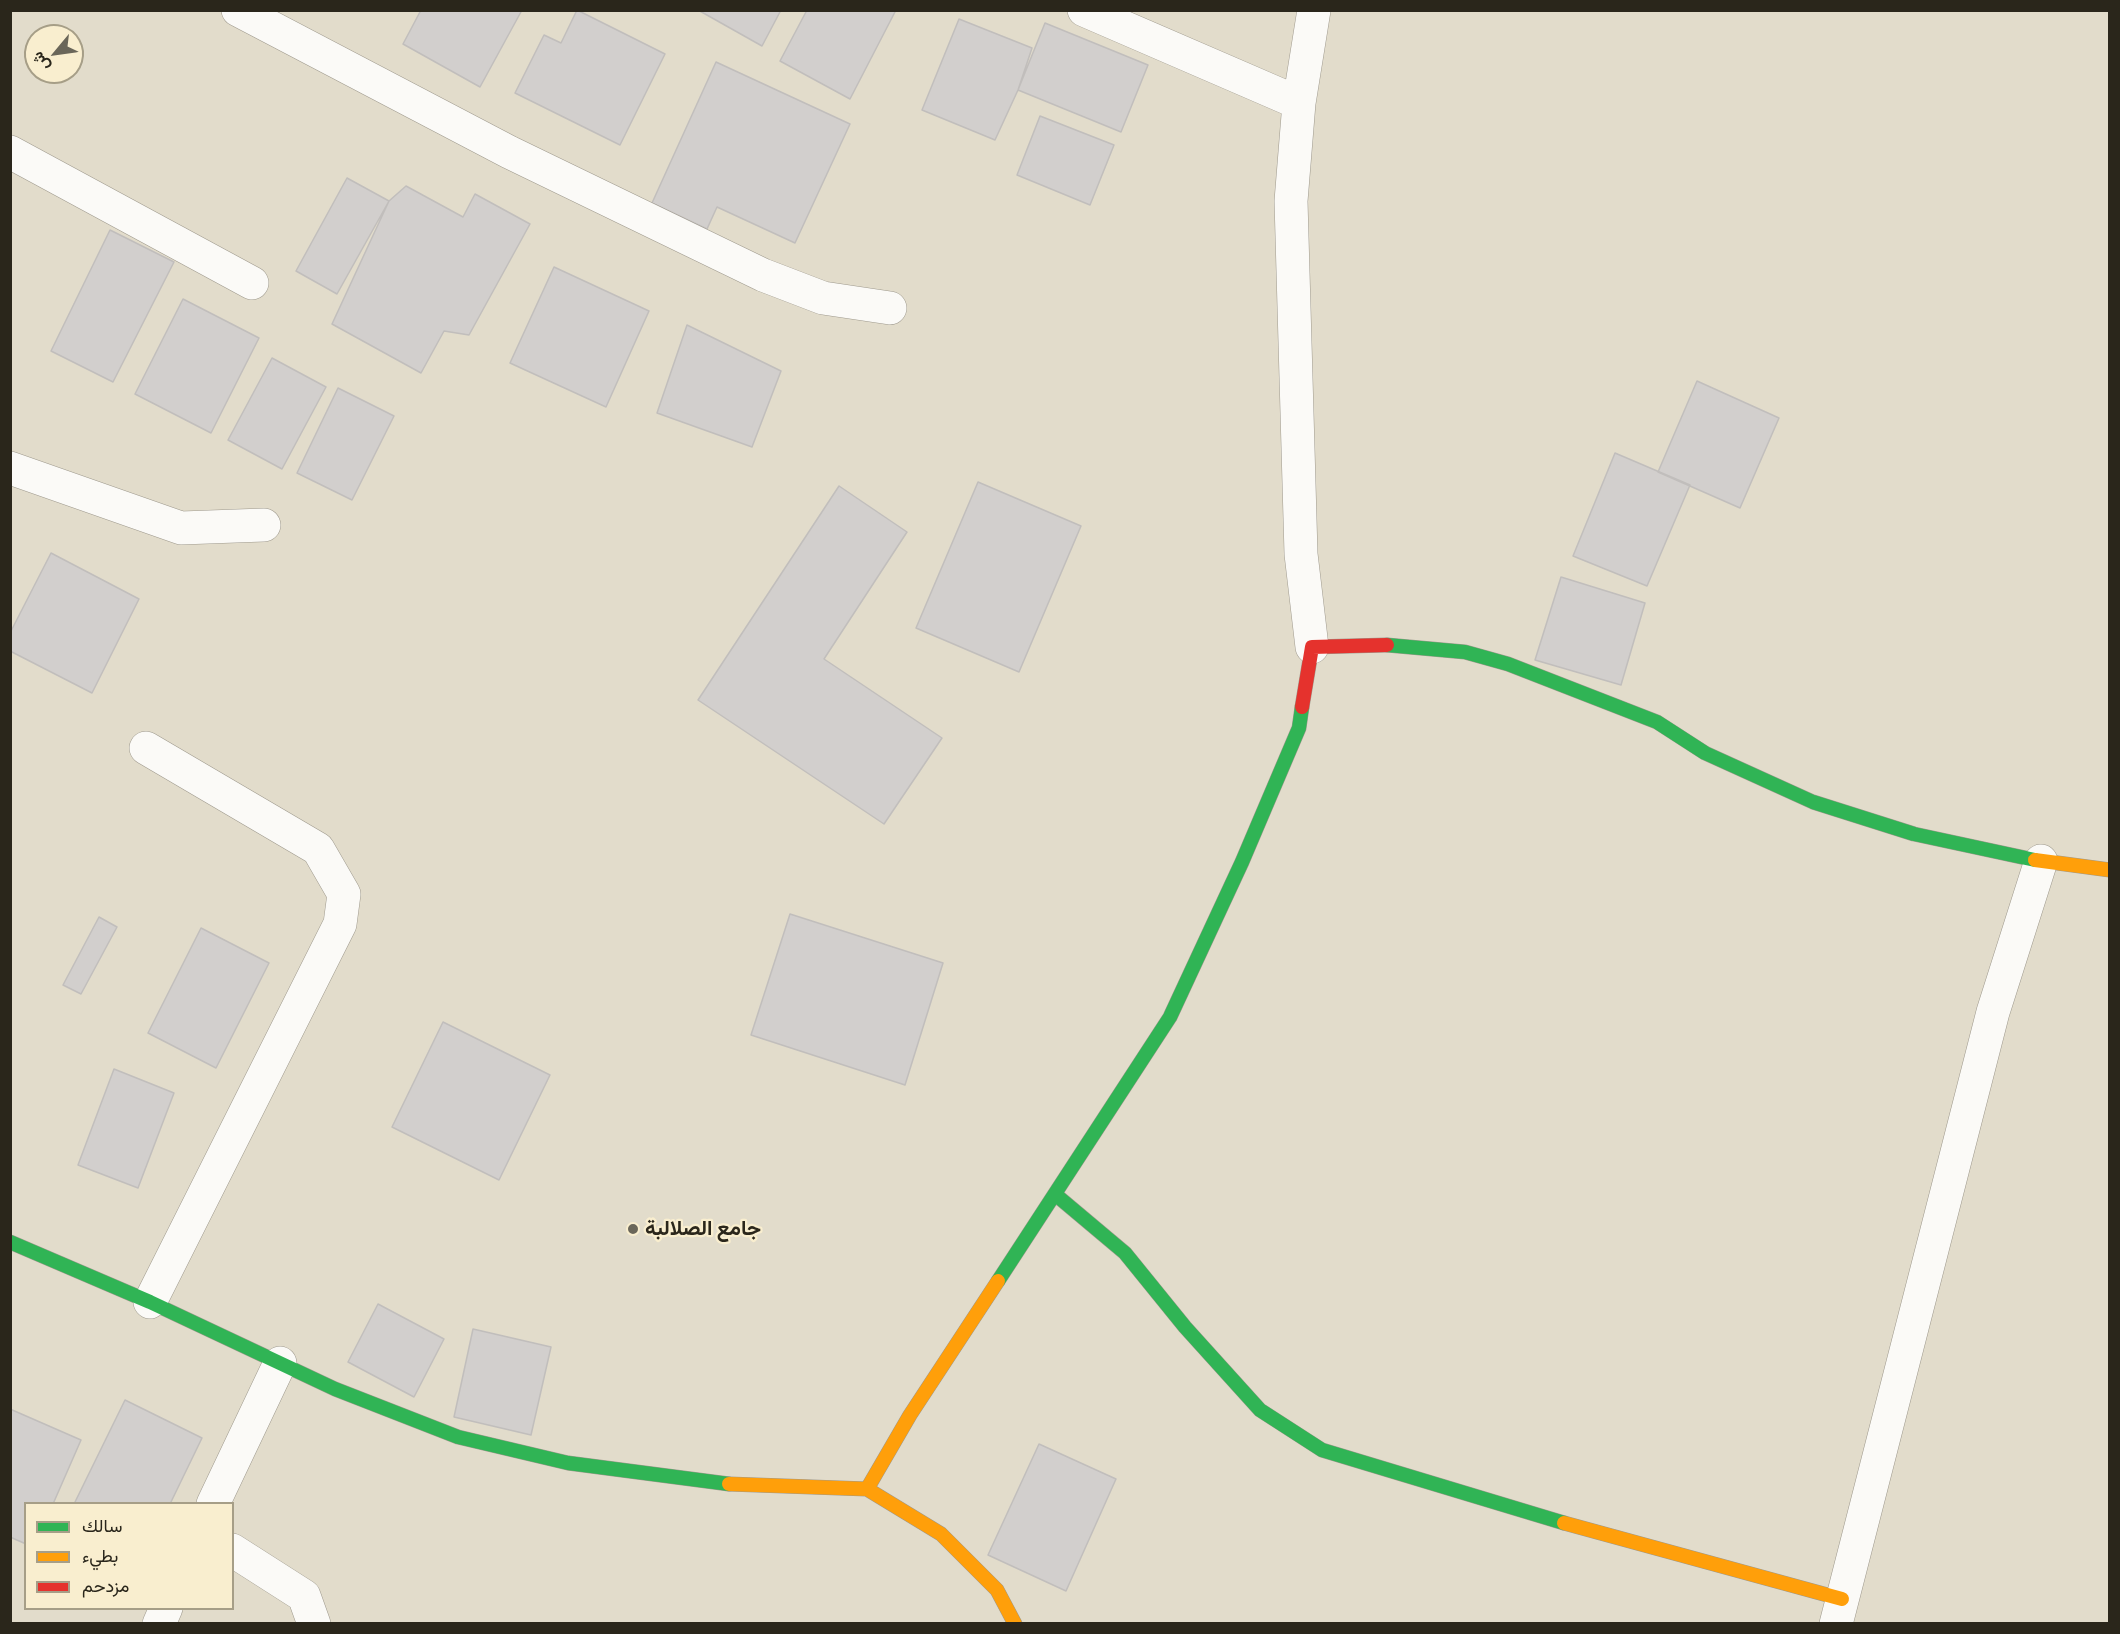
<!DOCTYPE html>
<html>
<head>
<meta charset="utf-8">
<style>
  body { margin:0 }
  #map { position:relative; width:2120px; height:1634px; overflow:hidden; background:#e2dccb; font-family:Manrope,Vazirmatn,sans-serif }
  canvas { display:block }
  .frame { position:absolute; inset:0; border:12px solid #2a261b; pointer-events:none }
  .legend { position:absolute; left:24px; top:1502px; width:210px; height:108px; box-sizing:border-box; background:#f9eecf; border:2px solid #a69e87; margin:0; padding:8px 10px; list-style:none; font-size:18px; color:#2a261b }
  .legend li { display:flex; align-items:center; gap:12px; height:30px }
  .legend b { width:30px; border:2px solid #a69e87 }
  .north { position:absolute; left:24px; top:24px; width:60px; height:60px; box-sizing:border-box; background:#f9eecf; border:2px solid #a69e87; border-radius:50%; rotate:241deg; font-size:16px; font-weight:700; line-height:24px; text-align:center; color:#2a261b }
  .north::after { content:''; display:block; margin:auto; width:21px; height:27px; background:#6a6659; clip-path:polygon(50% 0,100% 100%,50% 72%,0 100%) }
</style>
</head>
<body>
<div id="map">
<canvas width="2120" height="1634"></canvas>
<div class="frame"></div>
<ul class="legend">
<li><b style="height:8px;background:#30b455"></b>سالك</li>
<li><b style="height:8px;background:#ff9f0a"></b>بطيء</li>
<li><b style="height:8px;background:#e5322d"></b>مزدحم</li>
</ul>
<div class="north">ش</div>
</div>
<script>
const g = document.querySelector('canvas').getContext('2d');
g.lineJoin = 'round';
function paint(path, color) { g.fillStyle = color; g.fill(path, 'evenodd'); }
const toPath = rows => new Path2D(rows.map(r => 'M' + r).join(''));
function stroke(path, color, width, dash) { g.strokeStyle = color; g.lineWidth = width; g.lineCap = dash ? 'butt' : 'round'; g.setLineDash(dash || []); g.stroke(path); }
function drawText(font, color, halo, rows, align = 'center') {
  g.font = font + ' Manrope,Vazirmatn,sans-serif'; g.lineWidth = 4.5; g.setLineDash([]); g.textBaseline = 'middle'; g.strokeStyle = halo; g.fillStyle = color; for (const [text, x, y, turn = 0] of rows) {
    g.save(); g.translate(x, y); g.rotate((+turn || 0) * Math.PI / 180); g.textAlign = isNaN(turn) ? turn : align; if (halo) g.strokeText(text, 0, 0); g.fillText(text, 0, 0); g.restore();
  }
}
const building = toPath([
  [421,10,522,10,480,87,403,44,421,10],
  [577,10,665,54,620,145,515,93,544,35,561,43,577,10],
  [698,10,781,10,762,46,698,10],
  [807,10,896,10,850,99,780,61,807,10],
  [959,19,1032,48,1018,90,995,140,922,110,959,19],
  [1045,23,1148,65,1121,132,1018,90,1045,23],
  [716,62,850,124,795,243,717,207,707,229,652,203,716,62],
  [1040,116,1114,145,1090,205,1017,175,1040,116],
  [347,178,389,201,337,294,296,271,347,178],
  [406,186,463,217,475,194,530,224,469,335,444,331,421,373,332,324,389,201,406,186],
  [110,230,174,262,113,382,51,351,110,230],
  [554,267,649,311,606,407,510,363,554,267],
  [183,299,259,338,211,433,135,394,183,299],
  [687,325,781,371,752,447,657,413,687,325],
  [272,358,326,387,282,469,228,440,272,358],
  [1697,381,1779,418,1740,508,1658,472,1697,381],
  [338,388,394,416,352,500,297,473,338,388],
  [1615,453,1690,485,1647,586,1573,556,1615,453],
  [978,482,1081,526,1019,672,916,628,978,482],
  [839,486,907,532,824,659,942,738,884,824,698,700,839,486],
  [51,553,139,599,92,693,10,651,10,633,51,553],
  [1561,577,1645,603,1621,685,1535,660,1561,577],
  [790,914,943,963,905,1085,751,1035,790,914],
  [99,917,117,927,81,994,63,985,99,917],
  [201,928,269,963,216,1068,148,1033,201,928],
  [443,1022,550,1075,499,1180,392,1127,443,1022],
  [114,1069,174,1093,138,1188,78,1165,114,1069],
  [378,1304,444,1339,414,1397,348,1362,378,1304],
  [473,1329,551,1347,531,1435,454,1417,473,1329],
  [125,1400,202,1438,170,1504,78,1504,75,1502,125,1400],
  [10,1409,81,1440,53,1504,26,1504,26,1544,10,1537,10,1409],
  [1039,1444,1116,1479,1066,1591,988,1555,1039,1444]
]);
const street = toPath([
  [238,10,509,152,763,275,823,298,890,308],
  [1084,10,1299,103],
  [10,152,252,283],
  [10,468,181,528,264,525],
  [1312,647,1301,554,1291,201,1299,103,1314,10],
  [146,748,318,849,344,894,340,924,150,1302],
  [213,1504,280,1363],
  [232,1550,304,1596,314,1624],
  [159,1624,166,1608],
  [1836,1624,1993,1012,2041,861]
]);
const fast = toPath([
  [1387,645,1465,652,1508,664,1657,722,1705,753,1813,802,1914,834,2035,860],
  [1056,1195,1125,1253,1185,1327,1260,1410,1322,1450,1564,1523],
  [10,1242,150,1302,335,1389,458,1437,568,1463,729,1484],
  [998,1281,1170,1017,1242,862,1299,728,1302,707]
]);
const slow = toPath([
  [2035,860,2110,870],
  [729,1484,867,1489,941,1534,997,1590,1015,1624],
  [867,1489,910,1415,998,1281],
  [1564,1523,1842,1599]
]);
const jam = toPath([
  [1302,707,1312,647,1387,645]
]);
const markers = [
  [633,1229,6,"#6a6659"]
];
const poiNames = [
  ["جامع الصلالبة",645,1229]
];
paint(building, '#d2cfcd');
stroke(building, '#c1bebc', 1.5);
stroke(street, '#9e998d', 34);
stroke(fast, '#9e998d', 15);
stroke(slow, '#9e998d', 15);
stroke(jam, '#9e998d', 15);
stroke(street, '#fbfaf7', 33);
stroke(fast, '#30b455', 14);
stroke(slow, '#ff9f0a', 14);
stroke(jam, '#e5322d', 14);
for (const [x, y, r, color] of markers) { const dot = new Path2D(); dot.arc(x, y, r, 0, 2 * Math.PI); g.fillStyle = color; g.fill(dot); stroke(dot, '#f9eecf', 2); }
drawText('bold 21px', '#2a261b', '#f9eecf', poiNames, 'left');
</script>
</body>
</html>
